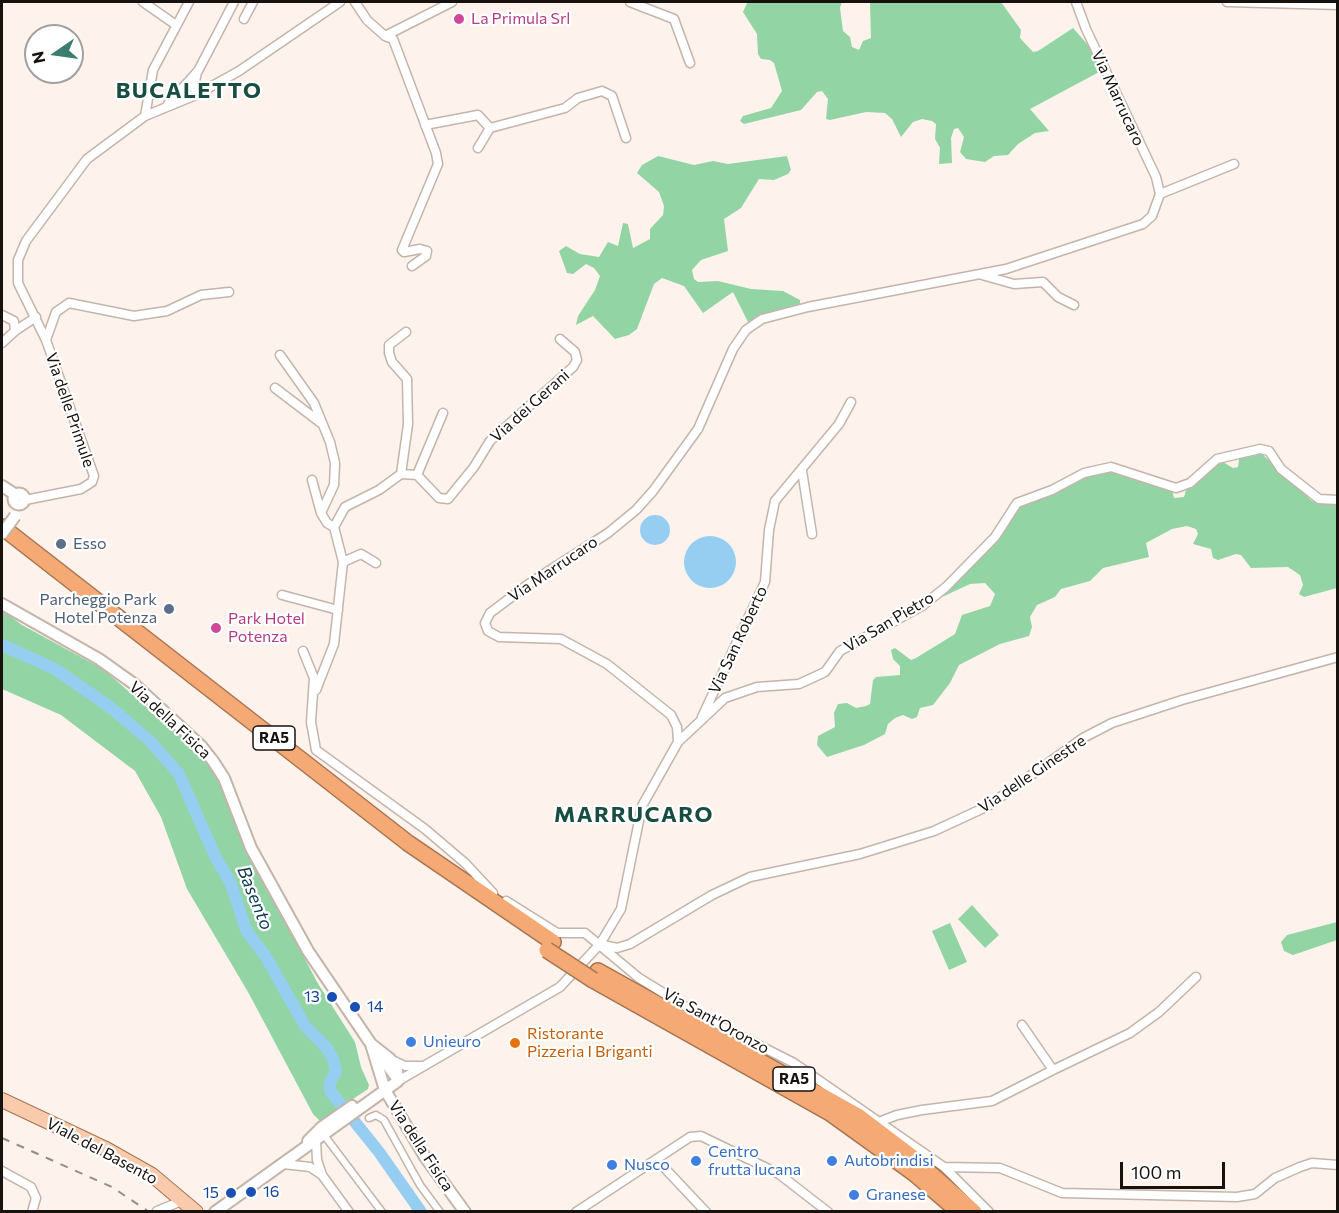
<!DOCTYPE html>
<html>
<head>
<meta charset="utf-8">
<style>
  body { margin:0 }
  #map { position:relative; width:1339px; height:1213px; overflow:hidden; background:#fdf3ec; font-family:Commissioner,sans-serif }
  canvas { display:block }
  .frame { position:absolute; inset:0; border:3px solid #17120e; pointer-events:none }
  .north { position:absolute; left:24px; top:24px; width:60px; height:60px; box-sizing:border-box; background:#fff; border:2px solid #a2a09f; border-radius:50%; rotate:257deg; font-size:16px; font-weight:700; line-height:24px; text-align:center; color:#17120e }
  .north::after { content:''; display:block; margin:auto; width:21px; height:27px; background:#3b7d6e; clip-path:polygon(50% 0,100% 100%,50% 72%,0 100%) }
  .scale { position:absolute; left:1120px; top:1162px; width:105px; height:27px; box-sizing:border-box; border:3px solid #17120e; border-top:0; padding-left:8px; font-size:18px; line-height:21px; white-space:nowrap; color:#17120e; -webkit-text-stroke:4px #fff; paint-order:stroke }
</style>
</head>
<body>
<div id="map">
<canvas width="1339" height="1213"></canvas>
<div class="frame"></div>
<div class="north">N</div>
<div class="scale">100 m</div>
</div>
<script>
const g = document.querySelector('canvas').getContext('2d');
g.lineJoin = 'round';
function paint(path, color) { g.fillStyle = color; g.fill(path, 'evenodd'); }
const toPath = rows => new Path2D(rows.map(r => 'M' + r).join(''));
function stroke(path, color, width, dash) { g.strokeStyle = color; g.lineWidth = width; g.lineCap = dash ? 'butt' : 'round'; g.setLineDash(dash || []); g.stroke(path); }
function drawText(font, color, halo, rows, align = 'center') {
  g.font = font + ' Commissioner,sans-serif'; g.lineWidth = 4.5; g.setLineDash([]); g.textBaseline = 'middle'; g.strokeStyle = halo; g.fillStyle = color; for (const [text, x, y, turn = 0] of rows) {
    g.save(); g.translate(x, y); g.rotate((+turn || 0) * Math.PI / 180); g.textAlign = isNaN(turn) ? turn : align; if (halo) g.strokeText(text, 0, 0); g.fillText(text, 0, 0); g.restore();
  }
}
const green = toPath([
  [747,3,842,2,840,8,843,31,850,37,852,47,859,50,863,41,871,38,870,2,1001,2,1021,30,1020,38,1033,52,1038,51,1073,28,1088,45,1101,71,1030,109,1049,131,1035,133,1018,144,1008,155,994,156,985,162,966,159,960,152,964,137,958,128,954,129,951,138,952,163,939,164,940,148,935,139,936,124,932,121,922,119,913,122,901,137,892,119,885,113,866,112,830,120,826,119,828,99,822,91,817,92,801,110,744,124,740,121,743,116,771,108,782,91,774,63,770,60,761,59,758,54,757,34,743,12],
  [658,156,694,165,713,161,728,164,787,156,791,170,788,174,774,180,759,179,741,208,724,219,728,251,701,260,692,270,694,279,698,282,718,281,751,289,783,291,800,300,800,304,759,316,748,322,733,292,703,313,684,286,662,278,654,284,637,329,629,335,615,339,593,316,576,325,578,316,595,290,600,276,594,268,586,264,573,274,567,273,559,251,566,246,580,254,599,257,608,242,618,246,623,223,628,224,633,248,650,239,650,229,663,215,664,206,659,192,637,173,642,165],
  [1262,454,1312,501,1337,503,1337,588,1304,597,1299,594,1303,585,1300,575,1288,567,1251,568,1241,555,1236,554,1218,560,1213,558,1211,549,1193,544,1198,534,1196,529,1187,526,1172,529,1146,543,1149,557,1103,568,1090,581,1061,589,1055,597,1037,605,1030,617,1032,627,1029,636,1000,644,959,665,950,683,933,705,920,708,917,717,912,719,903,715,895,718,888,724,885,734,864,745,827,757,817,745,818,736,835,727,834,713,838,704,847,703,856,708,866,706,870,704,873,680,876,677,900,675,900,666,893,659,891,650,895,648,911,660,916,658,955,634,962,615,990,606,995,594,985,583,970,584,942,597,995,544,1022,504,1086,476,1112,470,1172,490,1174,498,1184,497,1186,490,1217,464,1223,462,1233,468,1238,467,1239,459],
  [2,610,22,625,103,669,197,751,220,779,241,836,317,982,355,1042,361,1067,369,1085,368,1089,320,1121,313,1114,248,992,187,889,161,817,135,771,61,715,2,689],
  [972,905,999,935,985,948,958,919],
  [1337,922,1337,940,1293,955,1284,951,1281,942,1287,935],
  [950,923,967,962,949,970,932,931]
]);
const water = toPath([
  '640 530a15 15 0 1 1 30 0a15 15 0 1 1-30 0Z',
  '684 562a26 26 0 1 1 52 0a26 26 0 1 1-52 0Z'
]);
const river = toPath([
  [2,645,55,669,110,707,151,742,179,774,215,856,231,884,246,930,266,957,305,1026,326,1047,333,1059,336,1072,330,1082,330,1091,379,1152,421,1212]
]);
const pedestrian = toPath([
  [369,1118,376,1115,384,1120,420,1185,440,1212],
  [324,1135,382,1212]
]);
const minor = toPath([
  [143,2,176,25],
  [355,2,367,20,385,36,393,39,436,153,438,164,402,250,404,252,420,249,427,251,426,256,412,266],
  [630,2,674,19,690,63],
  [1227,2,1338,5],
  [244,19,253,2],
  [385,36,452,2],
  [196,95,194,87,197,72],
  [168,104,198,71,234,2],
  [145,116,153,70,189,2],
  [425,125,478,115,490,128,478,148],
  [490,128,565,108,578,98,602,91,612,96,626,138],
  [1160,194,1234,164],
  [982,275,1014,284,1043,282,1058,297,1074,305],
  [2,315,14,321,15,331,36,317],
  [46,340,56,312,69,303,134,316,167,311,201,295,229,292],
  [2,343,15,331],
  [280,355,314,403,330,442,335,463,334,485,321,513],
  [275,388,321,423],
  [802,471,812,534],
  [401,474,408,424,407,379,392,362,389,353,389,345,406,332],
  [417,475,443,413],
  [312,480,321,513,327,523,334,527],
  [25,500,81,489,92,482,94,476,46,340,18,283,18,260,26,241,87,159,145,116,196,95,239,71,340,2],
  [343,562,361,554,376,563],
  [282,595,338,610],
  [303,651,314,678,311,722,316,750,425,829,465,863,493,893],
  [316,690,334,644,343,562,334,527,345,507,379,490,401,474,417,475,439,498,448,499,474,467,490,441,573,367,577,360,575,352,560,339],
  [702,717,765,582,769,530,775,501,839,424,851,402],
  [678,742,677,727,671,715,607,664,561,639,499,637,488,631,485,623,490,613,530,583,608,533,636,510,653,491,698,429,733,349,746,330,762,319,808,307,1006,269,1143,224,1152,216,1160,194,1156,177,1086,29,1076,2],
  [506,901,557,933,585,933,639,978,699,1015,794,1063,944,1167,1000,1168,1062,1193,1237,1197,1255,1194,1275,1178,1300,1167,1312,1163,1338,1165],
  [603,945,617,948,630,944,712,895,750,877,860,854,934,831,988,806,1083,738,1112,723,1182,700,1338,657],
  [376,1052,398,1081,560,987,600,944,621,909,642,806,678,742,725,698,757,687,799,684,825,672,840,651,922,606,946,587,995,537,1017,503,1052,490,1084,473,1111,467,1176,488,1190,483,1217,459,1260,449,1269,451,1281,469,1319,499,1338,500],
  [390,1059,405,1066,424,1066],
  [1053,1070,1130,1033,1159,1012,1196,977],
  [879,1122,897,1115,922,1110,992,1101,1053,1070,1022,1025],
  [316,1141,317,1160,322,1175,349,1212],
  [657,1160,706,1212],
  [283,1164,310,1167,322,1175],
  [944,1167,989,1212],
  [2,1171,31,1187,36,1198,32,1212],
  [157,1211,184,1200],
  [576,1212,690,1137,701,1136,779,1174,828,1212]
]);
const tertiary = toPath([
  [2,486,16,495],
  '13.5 499a5.5 5.5 0 1 1 11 0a5.5 5.5 0 1 1-11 0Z',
  [2,604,99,659,134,684,202,747,213,761,224,778,251,848,308,951,371,1044,385,1090,425,1157,465,1212],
  [308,1141,322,1127,352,1106],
  [215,1212,398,1081,397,1071,390,1059,371,1044]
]);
const primary = toPath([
  [2,1100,106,1149,152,1175,196,1212]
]);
const motorway = toPath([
  [2,527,408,843,553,942],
  [598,971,858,1116,912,1157,974,1212],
  [593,980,830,1113,915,1174,959,1212]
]);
const rail = toPath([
  [2,1138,112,1187,149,1212]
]);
const tertiaryBridge = toPath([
  [2,534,15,516]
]);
const motorwayBridge = toPath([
  [547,950,593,980]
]);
const markers = [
  [459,19,6,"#d1479c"],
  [61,544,6,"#5c6f8a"],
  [169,609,6,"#5c6f8a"],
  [216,628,6,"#d1479c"],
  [332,997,6,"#1a4fb4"],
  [355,1007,6,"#1a4fb4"],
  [411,1042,6,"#3f7fe0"],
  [515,1043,6,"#e8710a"],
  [696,1161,6,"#3f7fe0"],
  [832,1161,6,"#3f7fe0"],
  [612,1165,6,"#3f7fe0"],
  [251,1192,6,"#1a4fb4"],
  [231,1193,6,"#1a4fb4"],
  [854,1195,6,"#3f7fe0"]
];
const shields = [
  [274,738,42],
  [794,1079,42]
];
const shieldNames = [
  ["RA5",274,738],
  ["RA5",794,1079]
];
const hotelNames = [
  ["La Primula Srl",471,19],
  ["Park Hotel",228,619],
  ["Potenza",228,637]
];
const streetNames = [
  ["Via Marrucaro",1118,98,65],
  ["Via dei Gerani",530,406,-42],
  ["Via delle Primule",70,410,71],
  ["Via Marrucaro",553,569,-34],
  ["Via San Pietro",889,622,-31],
  ["Via San Roberto",738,640,-65],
  ["Via della Fisica",170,720,43],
  ["Via delle Ginestre",1032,774,-34],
  ["Via Sant'Oronzo",716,1021,29],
  ["Via della Fisica",421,1146,57],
  ["Viale del Basento",102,1151,28]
];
const serviceNames = [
  ["Esso",73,544],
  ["Parcheggio Park",157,600,"right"],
  ["Hotel Potenza",157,618,"right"]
];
const transitNames = [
  ["13",320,997],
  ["14",367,1007,"left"],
  ["16",263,1192,"left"],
  ["15",219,1193]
];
const foodNames = [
  ["Ristorante",527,1034],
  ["Pizzeria I Briganti",527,1052]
];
const shopNames = [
  ["Unieuro",423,1042],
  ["Centro",708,1152],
  ["frutta lucana",708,1170],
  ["Autobrindisi",844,1161],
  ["Nusco",624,1165],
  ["Granese",866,1195]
];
const waterNames = [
  ["Basento",255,898,68]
];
const districtNames = [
  ["BUCALETTO",189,91],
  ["MARRUCARO",634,815]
];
paint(green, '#93d4a5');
paint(water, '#96cef2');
stroke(river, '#96cef2', 12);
stroke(pedestrian, '#c4b4aa', 9);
stroke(minor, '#c4b4aa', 11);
stroke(tertiary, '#c4b4aa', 14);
stroke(primary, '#a77450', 16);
stroke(motorway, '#a77450', 18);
stroke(pedestrian, '#fff', 6);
stroke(minor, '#fff', 8);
stroke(tertiary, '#fff', 10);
stroke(primary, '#f9cbac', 14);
stroke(motorway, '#f5a974', 15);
stroke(rail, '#958d87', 2, [8, 8]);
stroke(tertiaryBridge, '#c4b4aa', 14, []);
stroke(motorwayBridge, '#a77450', 18, []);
stroke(tertiaryBridge, '#fff', 10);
stroke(motorwayBridge, '#f5a974', 15);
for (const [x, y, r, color] of markers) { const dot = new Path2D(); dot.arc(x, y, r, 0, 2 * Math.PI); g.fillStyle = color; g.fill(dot); stroke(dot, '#fff', 2); }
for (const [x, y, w] of shields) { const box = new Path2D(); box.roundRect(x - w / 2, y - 12, w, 24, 4.5); g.fillStyle = '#fff'; g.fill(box); stroke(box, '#17120e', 1.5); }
drawText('bold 15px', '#17120e', null, shieldNames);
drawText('16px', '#b23c85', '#fff', hotelNames, 'left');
drawText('16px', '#17120e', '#fff', streetNames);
drawText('16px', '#4e5e75', '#fff', serviceNames, 'left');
drawText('16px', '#164399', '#fff', transitNames, 'right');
drawText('16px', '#c56008', '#fff', foodNames, 'left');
drawText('16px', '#366cbe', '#fff', shopNames, 'left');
drawText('italic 18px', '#0e3b53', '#fff', waterNames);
g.letterSpacing = '1.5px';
drawText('bold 22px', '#174d42', '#fff', districtNames);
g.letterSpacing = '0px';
</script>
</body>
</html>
